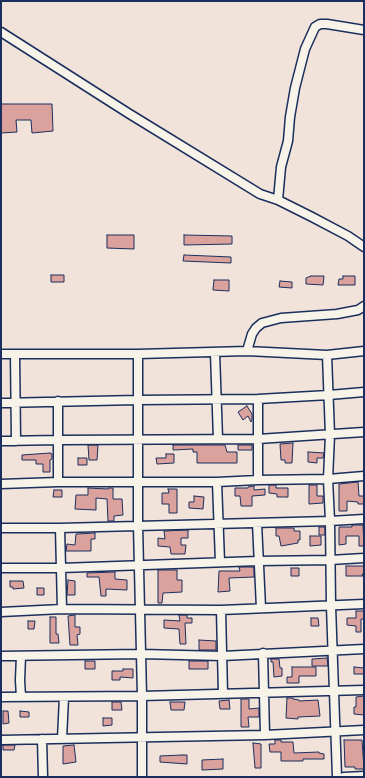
<!DOCTYPE html>
<html>
<head>
<meta charset="utf-8">
<style>
  body { margin:0 }
  #map { position:relative; width:365px; height:778px; overflow:hidden; background:#f1e3d9; font-family:Mynerve,sans-serif }
  canvas { display:block }
  .frame { position:absolute; inset:0; border:2px solid #1b2f5e; pointer-events:none }
</style>
</head>
<body>
<div id="map">
<canvas width="365" height="778"></canvas>
<div class="frame"></div>
</div>
<script>
const g = document.querySelector('canvas').getContext('2d');
g.lineJoin = 'round';
function paint(path, color) { g.fillStyle = color; g.fill(path, 'evenodd'); }
const toPath = rows => new Path2D(rows.map(r => 'M' + r).join(''));
function stroke(path, color, width, dash) { g.strokeStyle = color; g.lineWidth = width; g.lineCap = dash ? 'butt' : 'round'; g.setLineDash(dash || []); g.stroke(path); }
const building = toPath([
  [1,104,52,104,53,131,32,133,31,120,16,120,17,132,1,133,1,104],
  [107,235,134,235,134,249,107,248,107,235],
  [184,235,232,236,232,244,184,245,184,235],
  [184,255,231,257,231,263,183,261,184,255],
  [51,275,64,275,64,282,51,282,51,275],
  [311,276,324,276,323,285,306,284,306,278,311,276],
  [343,276,355,276,355,285,338,285,339,279,343,279,343,276],
  [214,280,229,280,229,291,213,290,214,280],
  [280,281,292,282,292,288,279,287,280,281],
  [247,406,252,414,252,420,251,422,248,416,243,420,238,412,247,406],
  [293,443,292,463,285,463,285,460,281,460,280,444,293,443],
  [88,445,98,445,97,460,89,460,88,445],
  [173,445,225,445,227,452,237,452,237,463,197,463,197,452,193,452,193,449,173,450,173,445],
  [238,445,252,445,252,450,238,450,238,445],
  [308,452,324,453,323,458,317,458,317,463,308,462,308,452],
  [50,453,52,454,52,459,50,460,50,472,43,472,43,464,36,464,36,460,22,460,22,455,50,453],
  [166,454,174,454,174,463,157,464,156,458,166,458,166,454],
  [78,458,87,458,87,465,78,465,78,458],
  [358,482,359,496,364,496,364,504,358,504,358,502,347,501,347,511,339,511,339,484,358,482],
  [269,485,276,485,276,488,288,488,288,497,277,497,277,494,269,493,269,485],
  [309,485,317,485,317,496,323,496,323,503,309,504,309,485],
  [254,486,254,490,265,489,265,495,252,496,252,506,241,506,240,496,235,496,235,488,248,488,248,487,254,486],
  [88,488,108,489,108,488,113,488,113,499,122,499,123,515,114,516,114,521,108,521,107,499,96,498,96,510,75,509,76,495,88,495,88,488],
  [168,489,177,489,177,513,169,513,169,504,162,504,162,493,169,493,168,489],
  [54,490,62,490,62,497,53,497,54,490],
  [194,496,204,497,203,509,189,508,189,502,194,502,194,496],
  [352,525,363,525,364,546,359,546,359,536,346,536,346,544,339,545,339,527,352,527,352,525],
  [319,527,325,527,325,535,319,535,319,527],
  [276,528,294,528,294,531,300,531,300,540,298,540,298,543,281,546,279,536,276,536,276,528],
  [188,530,188,538,181,538,181,545,186,545,185,554,171,554,170,547,158,546,158,538,165,539,164,531,188,530],
  [95,533,95,539,91,539,91,551,66,551,67,544,75,545,76,534,95,533],
  [310,536,321,536,321,545,310,546,310,536],
  [346,566,364,566,364,574,362,574,363,576,346,576,346,566],
  [239,567,254,567,254,577,229,578,230,591,218,592,219,571,240,571,239,567],
  [291,568,299,568,299,576,291,576,291,568],
  [158,570,177,570,177,580,182,580,182,592,163,593,162,603,158,603,158,570],
  [115,572,115,579,127,580,127,590,106,589,106,596,101,596,99,577,87,577,87,573,115,572],
  [68,580,75,581,75,595,67,595,68,580],
  [10,581,23,581,24,588,13,589,13,587,10,587,10,581],
  [37,588,44,588,44,595,37,595,37,588],
  [356,611,364,611,364,619,361,619,361,632,356,632,356,626,347,625,347,618,356,618,356,611],
  [75,615,75,627,80,627,80,634,77,635,78,645,70,645,68,616,75,615],
  [179,615,187,615,187,618,192,618,192,623,185,623,186,644,180,644,179,629,164,628,164,620,180,621,179,615],
  [50,617,56,617,56,634,58,634,59,643,50,643,50,617],
  [311,618,318,618,319,626,311,626,311,618],
  [28,621,35,621,34,629,28,629,28,621],
  [199,640,216,641,216,650,199,650,199,640],
  [327,658,328,666,312,666,312,659,327,658],
  [271,659,279,659,280,668,282,668,282,676,274,677,273,662,271,662,271,659],
  [85,661,95,661,95,669,85,669,85,661],
  [189,661,208,661,208,669,189,669,189,661],
  [292,667,316,667,316,676,299,676,299,683,287,683,287,677,292,677,292,667],
  [354,667,364,668,364,674,354,674,354,667],
  [123,669,133,669,133,678,120,677,120,680,112,680,112,671,123,671,123,669],
  [364,696,364,715,354,714,354,707,356,707,356,697,364,696],
  [287,698,293,698,293,699,299,700,299,701,318,700,320,716,298,717,298,719,286,718,287,698],
  [241,699,249,699,249,709,259,708,259,717,248,717,249,727,241,727,241,699],
  [229,700,230,709,220,709,219,701,229,700],
  [112,702,121,702,122,710,112,710,112,702],
  [170,702,185,702,184,710,171,710,170,702],
  [3,711,8,711,9,723,3,724,3,711],
  [20,711,29,712,29,717,20,717,20,711],
  [103,718,112,718,112,725,103,726,103,718],
  [275,740,281,740,281,742,293,742,294,753,319,752,319,753,324,754,324,759,303,759,303,761,281,761,281,752,270,752,269,744,275,744,275,740],
  [344,740,362,740,364,769,355,769,355,767,345,767,344,740],
  [253,743,261,744,261,768,255,768,253,743],
  [3,745,15,745,14,750,3,750,3,745],
  [74,745,76,762,63,764,63,746,74,745],
  [182,755,187,755,187,764,160,762,160,756,182,755],
  [223,759,223,769,202,770,202,760,223,759]
]);
const minor = toPath([
  [1,32,128,113,260,194,278,200,312,217,348,236,364,247],
  [278,200,281,167,288,141,290,117,295,88,305,49,315,27,320,24,327,24,364,30],
  [247,351,252,334,256,328,262,323,281,318,337,314,358,310,364,306],
  [215,353,218,439],
  [1,354,138,354,247,351,327,355,364,351],
  [15,354,16,441],
  [138,354,138,525,142,696,142,777],
  [327,355,330,435,328,479,330,521,331,606,337,777],
  [258,399,258,480],
  [1,403,137,400,258,399,329,395,364,392],
  [1,441,59,440,258,439,364,432],
  [58,482,58,401],
  [217,482,220,562],
  [1,484,58,482,217,482,258,480,328,479,364,476],
  [257,523,261,608],
  [1,528,60,528,330,521,364,519],
  [60,528,62,609],
  [1,568,61,568,258,561,330,560,364,558],
  [221,610,223,694],
  [1,612,62,609,221,610,364,604],
  [263,653,265,735],
  [1,656,141,654,222,656,364,649],
  [1,697,142,696,364,690],
  [21,697,20,680,21,656],
  [42,739,43,777],
  [62,739,64,697],
  [1,740,265,735,364,730],
  [344,777,364,776]
]);
paint(building, '#dba19c');
stroke(building, '#1b2f5e', 1);
stroke(minor, '#1b2f5e', 11);
stroke(minor, '#f7f3e8', 8);
</script>
</body>
</html>
